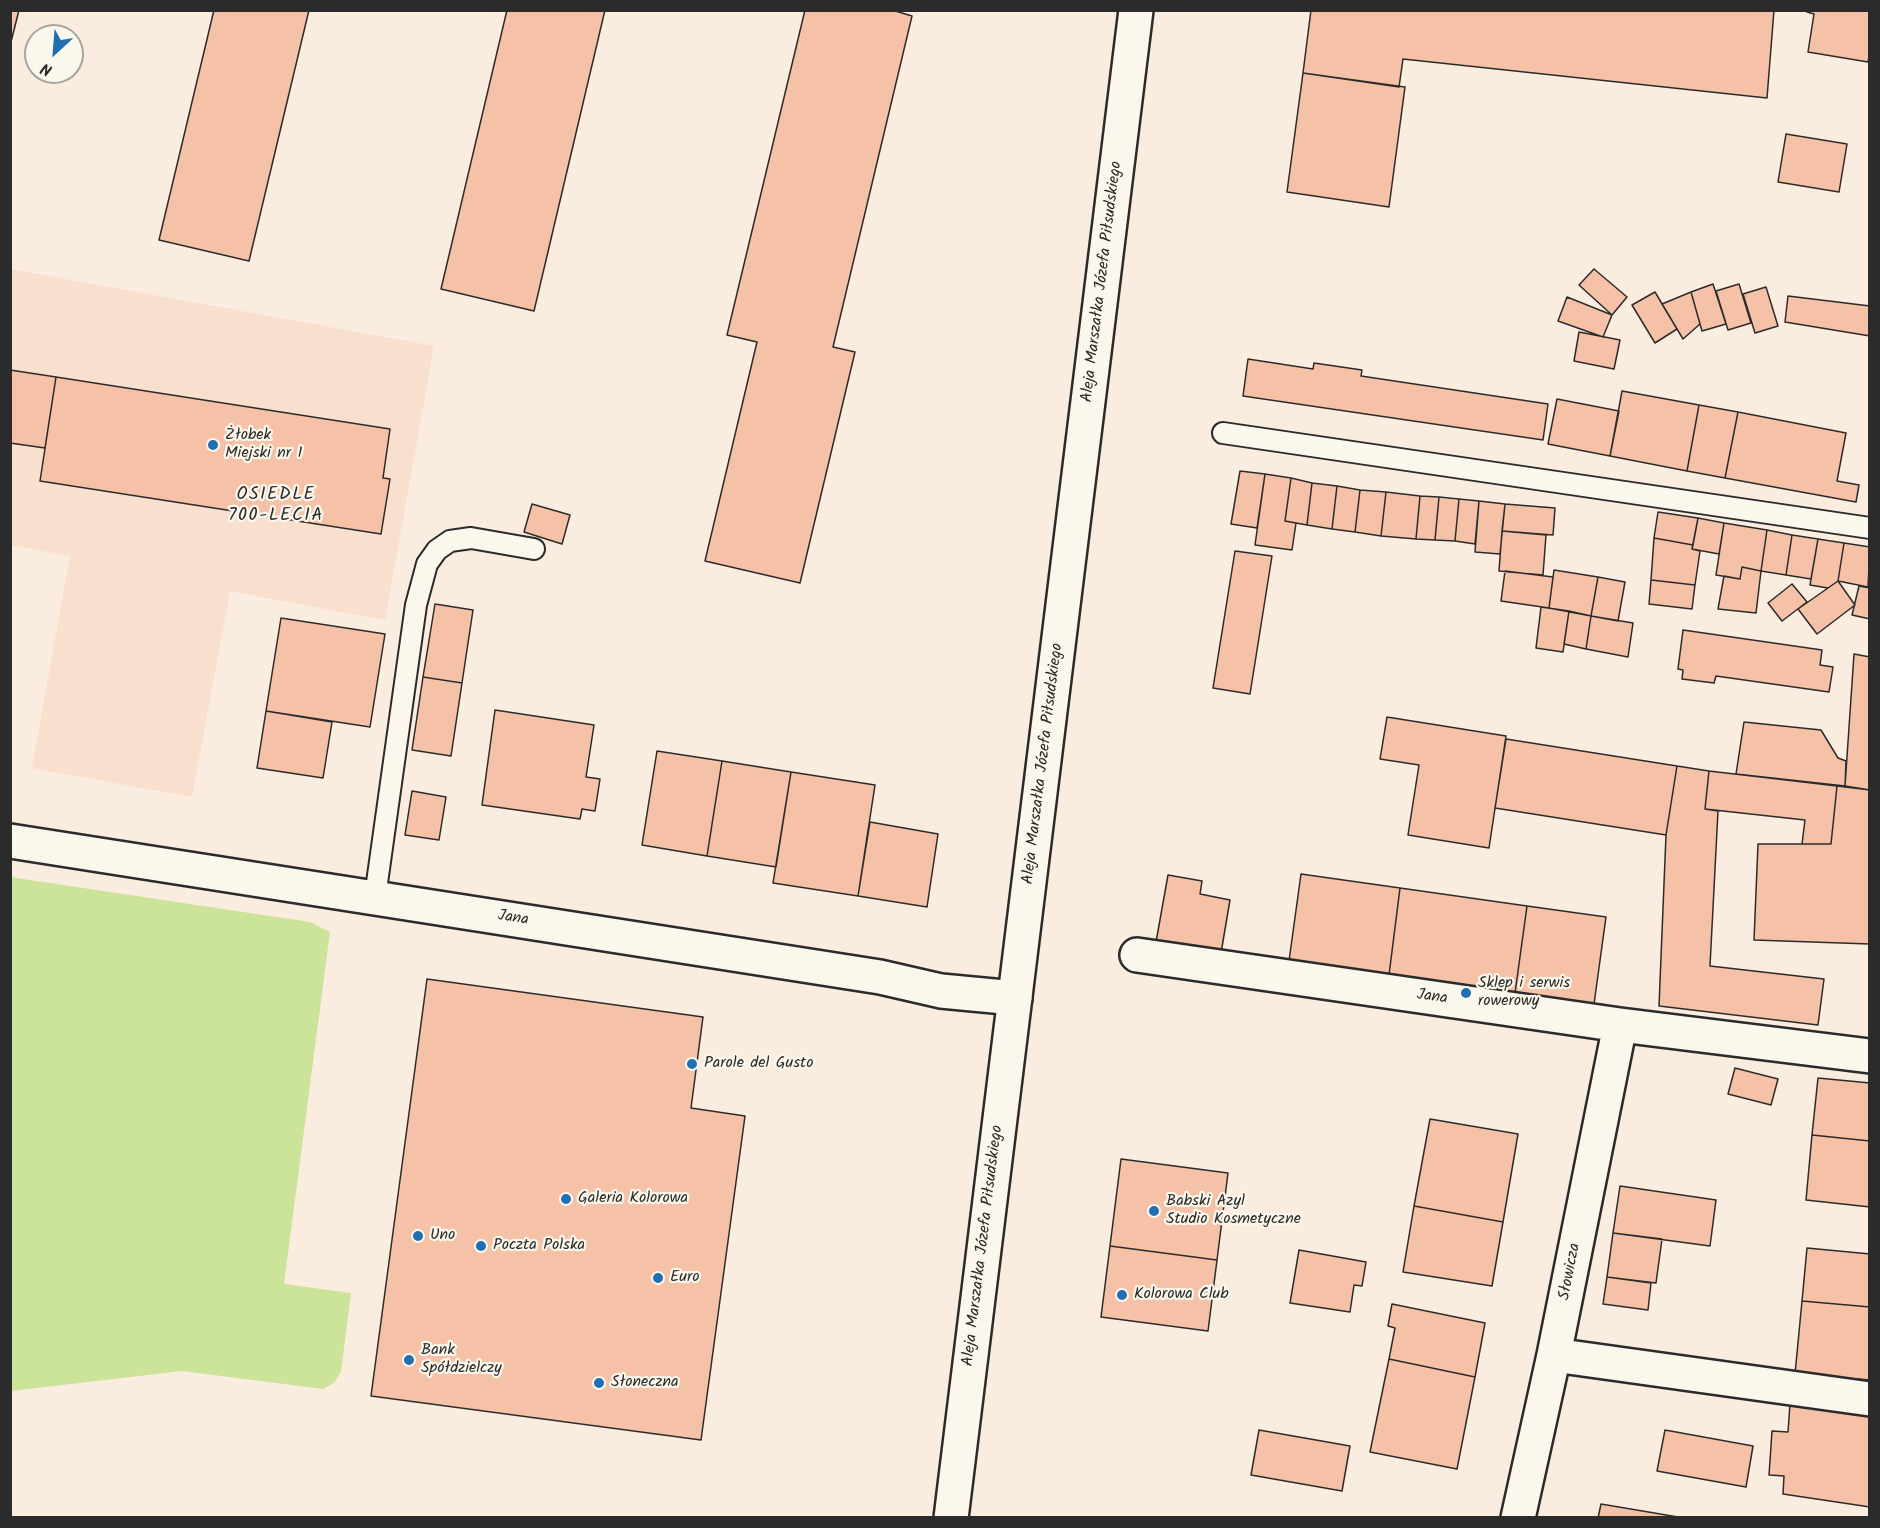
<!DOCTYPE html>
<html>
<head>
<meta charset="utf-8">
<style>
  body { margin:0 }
  #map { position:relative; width:1880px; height:1528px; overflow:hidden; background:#faecde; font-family:Kalam,sans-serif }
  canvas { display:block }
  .frame { position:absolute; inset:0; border:12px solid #2b2b2b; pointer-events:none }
  .north { position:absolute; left:24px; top:24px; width:60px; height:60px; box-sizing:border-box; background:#fbf7ec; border:2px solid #a8a59f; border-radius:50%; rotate:206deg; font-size:16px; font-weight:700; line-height:24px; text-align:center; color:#2b2b2b }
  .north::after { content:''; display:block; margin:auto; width:21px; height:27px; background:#1f6fb2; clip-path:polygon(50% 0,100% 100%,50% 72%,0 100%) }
</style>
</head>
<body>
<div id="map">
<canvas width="1880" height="1528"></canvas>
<div class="frame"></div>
<div class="north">N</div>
</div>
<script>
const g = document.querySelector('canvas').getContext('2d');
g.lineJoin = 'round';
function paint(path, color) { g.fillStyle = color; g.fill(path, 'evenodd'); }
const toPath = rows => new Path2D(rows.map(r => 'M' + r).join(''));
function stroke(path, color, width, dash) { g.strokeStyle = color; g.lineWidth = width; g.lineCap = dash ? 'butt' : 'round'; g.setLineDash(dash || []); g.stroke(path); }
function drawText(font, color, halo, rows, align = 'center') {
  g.font = font + ' Kalam,sans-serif'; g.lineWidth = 4.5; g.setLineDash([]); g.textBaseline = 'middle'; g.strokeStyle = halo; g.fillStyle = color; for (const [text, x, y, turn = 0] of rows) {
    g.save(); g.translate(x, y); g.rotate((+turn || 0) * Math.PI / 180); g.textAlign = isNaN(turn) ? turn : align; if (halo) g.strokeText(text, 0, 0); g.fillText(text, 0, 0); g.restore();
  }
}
const built = toPath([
  [10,269,434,346,385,620,230,591,192,797,32,768,70,556,11,545]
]);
const green = toPath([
  [10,877,310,922,330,932,284,1284,351,1293,341,1372,334,1383,323,1389,182,1371,11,1391]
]);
const building = toPath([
  [10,10,19,10,10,46,10,10],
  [214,10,309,10,249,261,159,240,214,10],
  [507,10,605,10,534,311,441,289,507,10],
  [805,10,892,10,912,16,833,347,855,352,800,583,705,561,757,342,727,335,805,10],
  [1311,10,1774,10,1767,98,1403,59,1399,87,1303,73,1311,10],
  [1808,10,1870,10,1870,51,1868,62,1808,52,1814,14,1807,12,1808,10],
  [1303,73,1405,87,1389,207,1287,192,1303,73],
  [1786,134,1847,144,1839,192,1778,182,1786,134],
  [1594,269,1627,297,1612,315,1579,285,1594,269],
  [1713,284,1726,324,1702,331,1691,292,1713,284],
  [1739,284,1751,323,1728,330,1716,291,1739,284],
  [1766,287,1778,326,1755,333,1743,294,1766,287],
  [1655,292,1677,329,1655,343,1632,305,1655,292],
  [1691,292,1700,324,1683,339,1662,304,1691,292],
  [1788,296,1870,306,1870,336,1785,322,1788,296],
  [1567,297,1612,315,1603,337,1558,321,1567,297],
  [1579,332,1620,340,1614,369,1574,361,1579,332],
  [1248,359,1313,369,1314,363,1362,370,1361,376,1548,404,1543,440,1243,396,1248,359],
  [10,370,56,377,45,448,10,443,10,370],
  [56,377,390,429,383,478,390,479,381,534,40,481,56,377],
  [1622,391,1699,405,1687,471,1610,456,1622,391],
  [1557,399,1619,411,1610,456,1548,444,1557,399],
  [1699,405,1738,412,1725,478,1687,471,1699,405],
  [1738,412,1846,433,1837,481,1859,485,1856,502,1725,478,1738,412],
  [1240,471,1265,474,1257,528,1231,524,1240,471],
  [1265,474,1291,478,1285,521,1296,523,1292,550,1255,545,1265,474],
  [1291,478,1312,483,1307,525,1285,521,1291,478],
  [1312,483,1337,486,1332,529,1307,525,1312,483],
  [1337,486,1360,490,1355,532,1332,529,1337,486],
  [1360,490,1386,492,1381,536,1355,532,1360,490],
  [1386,492,1420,496,1416,539,1381,536,1386,492],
  [1420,496,1439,497,1435,540,1416,539,1420,496],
  [1439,497,1459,499,1455,541,1435,540,1439,497],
  [1459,499,1479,501,1475,544,1455,541,1459,499],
  [1479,501,1505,504,1500,554,1475,552,1479,501],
  [532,504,570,515,562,544,524,532,532,504],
  [1505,504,1555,508,1553,535,1502,531,1505,504],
  [1658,512,1698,518,1693,545,1654,538,1658,512],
  [1698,518,1724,523,1719,554,1692,549,1698,518],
  [1724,523,1767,530,1761,571,1742,567,1740,579,1716,575,1724,523],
  [1767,530,1792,535,1786,575,1761,571,1767,530],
  [1502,531,1546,535,1543,575,1499,571,1502,531],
  [1792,535,1818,539,1811,579,1786,575,1792,535],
  [1654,538,1693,545,1692,549,1700,551,1695,585,1651,580,1654,538],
  [1818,539,1844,543,1838,581,1828,588,1810,585,1818,539],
  [1844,543,1870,547,1868,587,1838,581,1844,543],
  [1235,551,1272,556,1250,694,1213,688,1235,551],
  [1742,567,1761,571,1756,613,1718,609,1724,576,1740,579,1742,567],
  [1554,570,1598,577,1591,616,1549,608,1554,570],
  [1505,571,1553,577,1549,608,1501,601,1505,571],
  [1598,577,1625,582,1618,621,1591,616,1598,577],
  [1651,580,1695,585,1692,609,1649,604,1651,580],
  [1838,581,1855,605,1817,634,1798,609,1838,581],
  [1792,584,1807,602,1782,621,1768,603,1792,584],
  [1859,586,1870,588,1870,619,1852,615,1859,586],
  [435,604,473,610,462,683,423,677,435,604],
  [1541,607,1569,611,1563,652,1536,648,1541,607],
  [1569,611,1591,616,1586,649,1564,644,1569,611],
  [1591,616,1633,623,1628,657,1586,649,1591,616],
  [281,618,385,634,370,727,266,711,281,618],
  [1683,630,1822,650,1820,665,1833,667,1829,692,1716,676,1714,683,1682,679,1683,670,1678,669,1683,630],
  [1854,654,1870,657,1870,790,1845,786,1854,654],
  [423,677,462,683,451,756,412,750,423,677],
  [495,710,594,725,586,777,600,779,595,811,582,809,580,819,482,805,495,710],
  [266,711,332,722,323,778,257,768,266,711],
  [1387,717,1506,736,1489,848,1408,835,1419,765,1380,759,1387,717],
  [1744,722,1821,730,1838,758,1846,761,1845,786,1736,774,1744,722],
  [1506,739,1677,766,1666,835,1495,808,1506,739],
  [657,751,722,761,707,856,642,845,657,751],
  [722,761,791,772,776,867,707,856,722,761],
  [1677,766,1709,771,1705,809,1718,811,1710,966,1824,979,1818,1025,1659,1006,1666,835,1677,766],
  [1709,771,1837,786,1831,844,1802,844,1805,820,1705,809,1709,771],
  [791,772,875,785,858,896,773,883,791,772],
  [1837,786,1870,790,1870,944,1754,940,1758,844,1831,844,1837,786],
  [412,791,446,797,439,840,405,835,412,791],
  [870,822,938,834,927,907,858,896,870,822],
  [1301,874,1400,888,1389,975,1289,961,1301,874],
  [1168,875,1202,881,1200,894,1230,900,1221,953,1156,942,1168,875],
  [1400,888,1527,906,1515,993,1389,975,1400,888],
  [1527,906,1606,917,1594,1004,1515,993,1527,906],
  [427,979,703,1017,691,1108,745,1116,701,1440,371,1396,427,979],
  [1735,1068,1778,1079,1771,1105,1728,1094,1735,1068],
  [1818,1078,1870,1083,1870,1141,1812,1135,1818,1078],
  [1430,1119,1518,1134,1503,1222,1414,1206,1430,1119],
  [1812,1135,1870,1141,1870,1207,1806,1200,1812,1135],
  [1121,1159,1228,1173,1217,1260,1110,1246,1121,1159],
  [1620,1186,1716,1200,1710,1246,1613,1233,1620,1186],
  [1414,1206,1503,1222,1492,1286,1403,1272,1414,1206],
  [1613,1233,1662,1239,1656,1283,1607,1277,1613,1233],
  [1110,1246,1217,1260,1208,1331,1101,1317,1110,1246],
  [1807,1248,1870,1254,1870,1307,1802,1301,1807,1248],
  [1299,1250,1366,1262,1362,1286,1354,1285,1350,1312,1290,1303,1299,1250],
  [1607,1277,1651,1283,1648,1310,1603,1304,1607,1277],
  [1802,1301,1870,1307,1870,1380,1795,1374,1802,1301],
  [1392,1304,1485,1323,1475,1377,1389,1359,1395,1328,1388,1326,1392,1304],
  [1389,1359,1475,1377,1457,1469,1370,1452,1389,1359],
  [1790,1404,1870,1416,1870,1507,1783,1494,1784,1476,1769,1475,1772,1431,1788,1432,1790,1404],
  [1259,1430,1350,1446,1342,1491,1251,1475,1259,1430],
  [1665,1430,1753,1446,1746,1487,1657,1471,1665,1430],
  [1601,1504,1684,1518,1598,1518,1601,1504]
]);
const lane = toPath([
  [1223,433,1870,528],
  [375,897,416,605,427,564,437,550,450,541,471,538,534,549]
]);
const street = toPath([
  [10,841,880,977,941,991,1015,998],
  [1137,955,1620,1025,1870,1056],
  [1554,1355,1870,1399],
  [1518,1518,1554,1355,1620,1025]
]);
const secondary = toPath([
  [951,1518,1136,10]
]);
const markers = [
  [213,445,6,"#1f6fb2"],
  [1466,993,6,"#1f6fb2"],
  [692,1064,6,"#1f6fb2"],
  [566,1199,6,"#1f6fb2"],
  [1154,1211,6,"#1f6fb2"],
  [418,1236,6,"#1f6fb2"],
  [481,1246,6,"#1f6fb2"],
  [658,1278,6,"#1f6fb2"],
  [1122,1295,6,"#1f6fb2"],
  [409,1360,6,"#1f6fb2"],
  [599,1383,6,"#1f6fb2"]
];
const streetNames = [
  ["Aleja Marszałka Józefa Piłsudskiego",1103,282,-83],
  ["Aleja Marszałka Józefa Piłsudskiego",1044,764,-83],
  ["Jana",513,919,9],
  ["Jana",1432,998,8],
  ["Aleja Marszałka Józefa Piłsudskiego",984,1246,-83],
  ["Słowicza",1571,1272,-79]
];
const poiNames = [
  ["Żłobek",225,436],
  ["Miejski nr 1",225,454],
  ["Sklep i serwis",1478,984],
  ["rowerowy",1478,1002],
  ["Parole del Gusto",704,1064],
  ["Galeria Kolorowa",578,1199],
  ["Babski Azyl",1166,1202],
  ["Studio Kosmetyczne",1166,1220],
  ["Uno",430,1236],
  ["Poczta Polska",493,1246],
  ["Euro",670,1278],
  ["Kolorowa Club",1134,1295],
  ["Bank",421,1351],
  ["Spółdzielczy",421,1369],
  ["Słoneczna",611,1383]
];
const neighbourhoodNames = [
  ["OSIEDLE",276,496],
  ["700-LECIA",276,517]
];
paint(built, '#f9dfce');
paint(green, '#cce49a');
paint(building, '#f6c2a7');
stroke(building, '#2b2b2b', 1.5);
stroke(lane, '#2b2b2b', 24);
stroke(street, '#2b2b2b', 38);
stroke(secondary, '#2b2b2b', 38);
stroke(lane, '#fbf7ec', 20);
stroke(street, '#fbf7ec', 33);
stroke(secondary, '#fbf7ec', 33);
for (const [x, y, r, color] of markers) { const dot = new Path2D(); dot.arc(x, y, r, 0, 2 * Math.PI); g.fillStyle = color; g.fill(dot); stroke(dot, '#fbf7ec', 2); }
drawText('16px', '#2b2b2b', '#fbf7ec', streetNames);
drawText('16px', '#2b2b2b', '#fbf7ec', poiNames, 'left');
g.letterSpacing = '1.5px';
drawText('18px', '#2b2b2b', '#fbf7ec', neighbourhoodNames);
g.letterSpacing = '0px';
</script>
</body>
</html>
